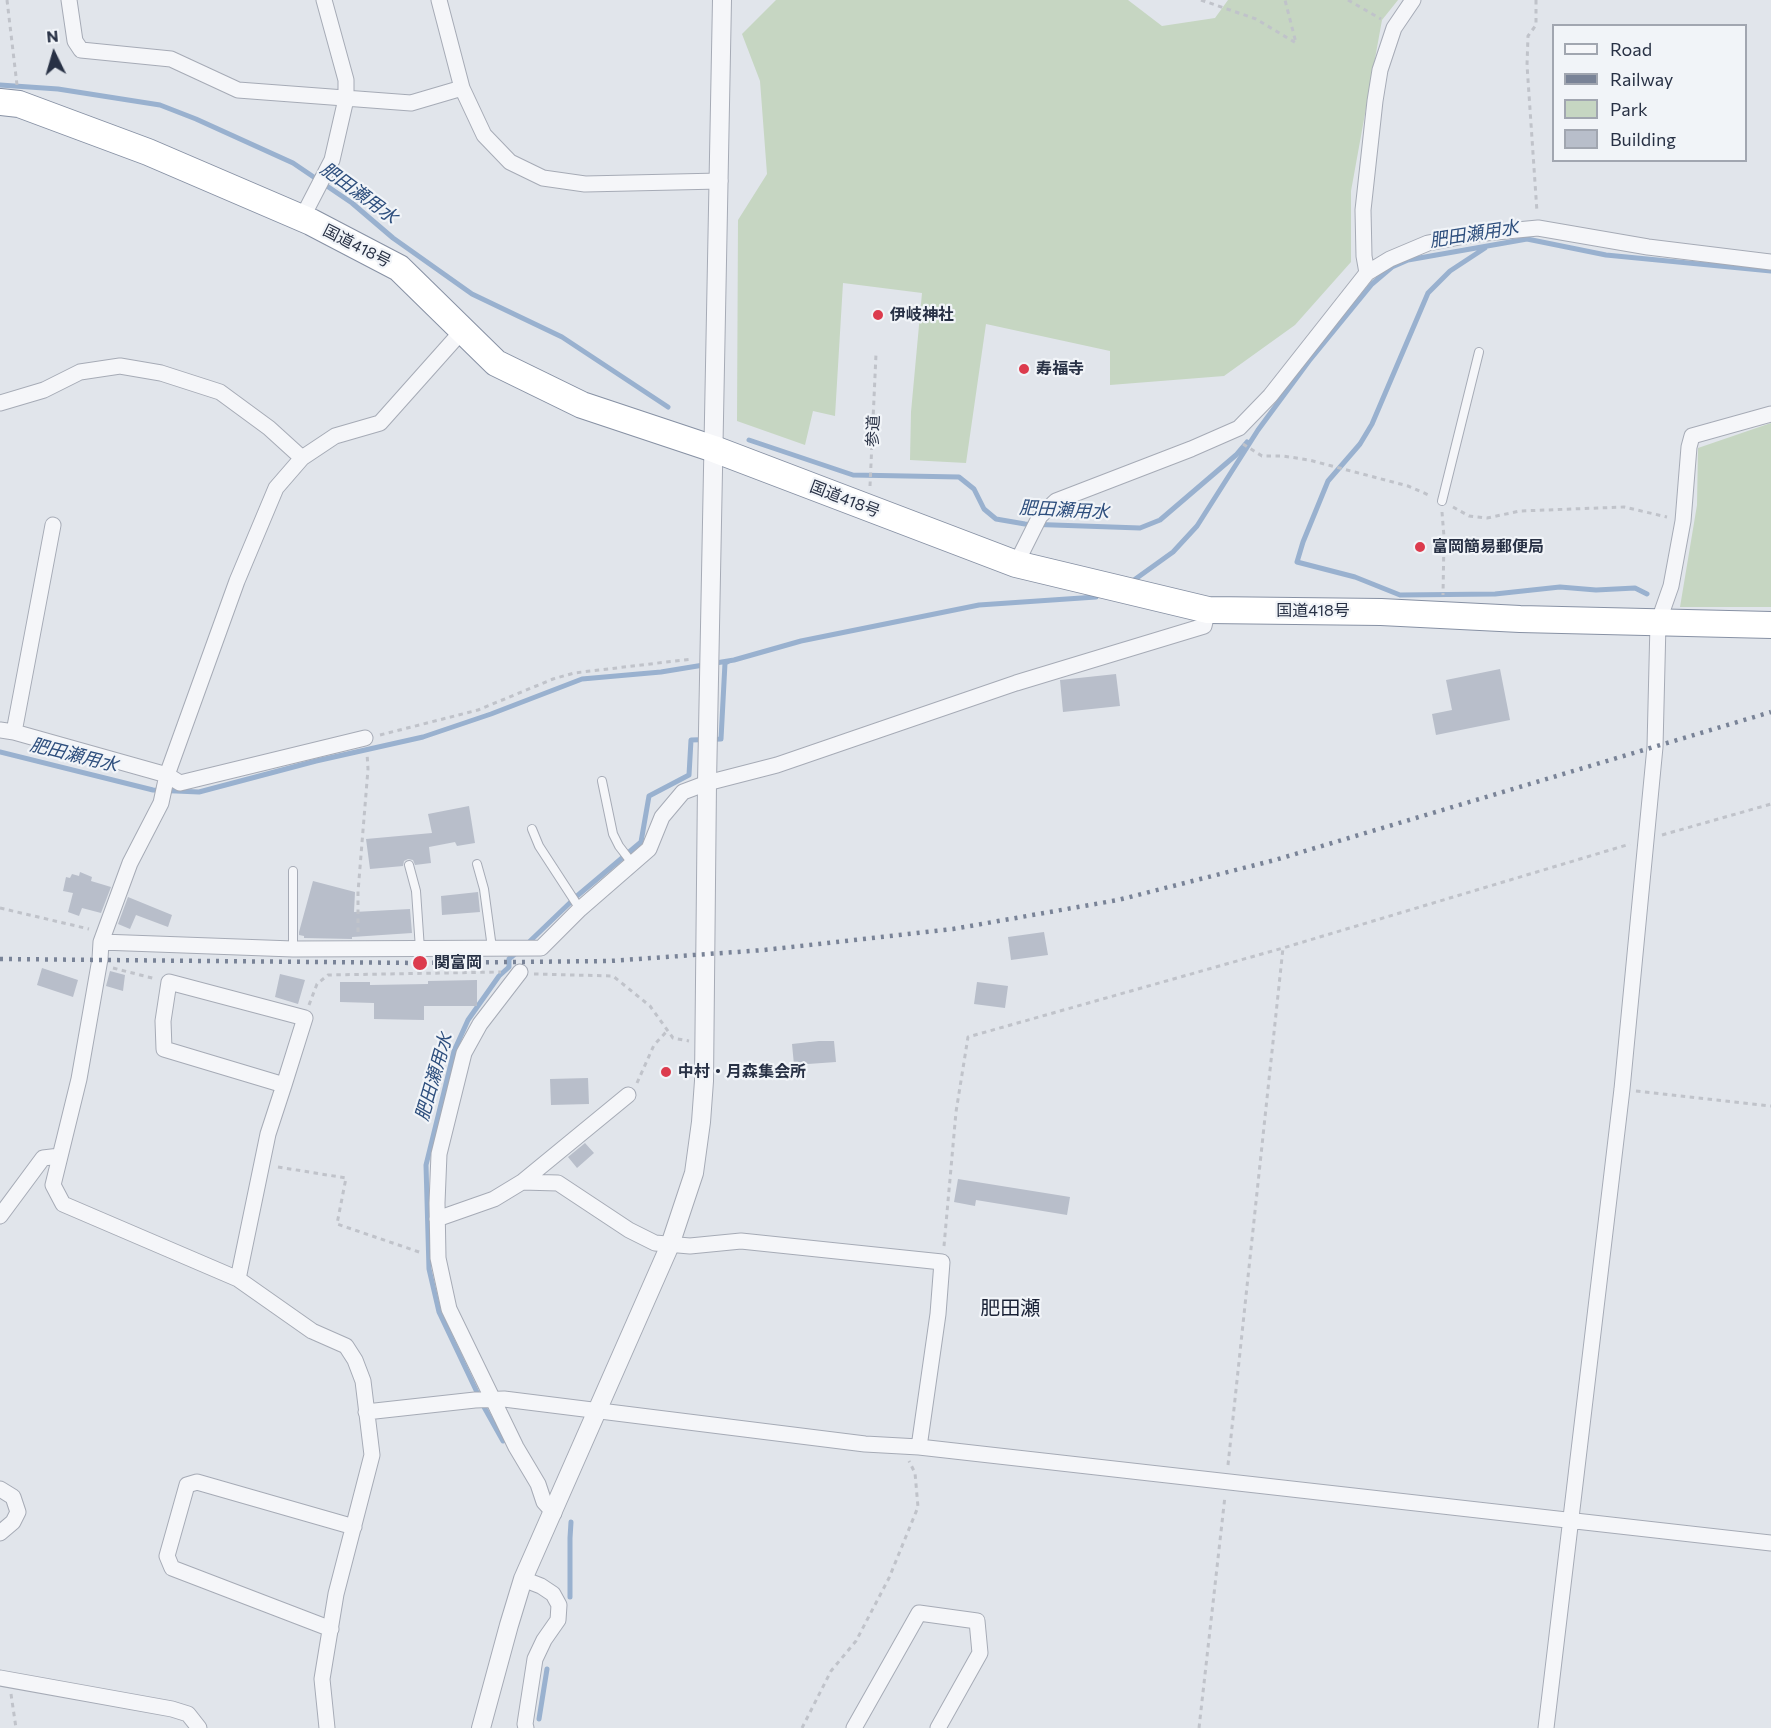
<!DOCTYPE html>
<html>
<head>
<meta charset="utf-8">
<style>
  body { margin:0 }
  #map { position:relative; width:1771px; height:1728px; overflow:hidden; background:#e1e5eb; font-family:Commissioner,sans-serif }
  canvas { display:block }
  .legend { position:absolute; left:1552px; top:24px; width:195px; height:138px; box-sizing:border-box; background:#f1f4f8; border:2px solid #a1a6b0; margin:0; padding:8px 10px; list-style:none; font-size:18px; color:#283145 }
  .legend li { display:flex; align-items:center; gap:12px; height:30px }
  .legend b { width:30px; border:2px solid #a1a6b0 }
  .north { position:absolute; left:24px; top:24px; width:60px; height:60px; -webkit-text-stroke:4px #f1f4f8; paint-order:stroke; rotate:355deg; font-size:16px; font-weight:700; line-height:24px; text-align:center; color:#283145 }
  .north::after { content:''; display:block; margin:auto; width:21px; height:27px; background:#283145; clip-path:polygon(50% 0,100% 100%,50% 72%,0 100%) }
</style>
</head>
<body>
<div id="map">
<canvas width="1771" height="1728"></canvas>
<ul class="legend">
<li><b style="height:8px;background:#f5f6f9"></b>Road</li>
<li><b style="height:8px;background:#798397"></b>Railway</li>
<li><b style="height:16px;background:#c6d6c2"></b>Park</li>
<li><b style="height:16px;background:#b8beca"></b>Building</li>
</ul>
<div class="north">N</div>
</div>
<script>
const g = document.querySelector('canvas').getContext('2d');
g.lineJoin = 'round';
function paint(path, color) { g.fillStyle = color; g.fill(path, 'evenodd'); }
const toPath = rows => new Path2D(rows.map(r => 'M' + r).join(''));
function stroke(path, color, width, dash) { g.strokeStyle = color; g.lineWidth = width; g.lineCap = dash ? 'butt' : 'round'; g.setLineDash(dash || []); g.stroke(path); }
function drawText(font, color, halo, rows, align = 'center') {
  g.font = font + ' Commissioner,"Noto Sans JP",sans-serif'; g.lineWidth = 4.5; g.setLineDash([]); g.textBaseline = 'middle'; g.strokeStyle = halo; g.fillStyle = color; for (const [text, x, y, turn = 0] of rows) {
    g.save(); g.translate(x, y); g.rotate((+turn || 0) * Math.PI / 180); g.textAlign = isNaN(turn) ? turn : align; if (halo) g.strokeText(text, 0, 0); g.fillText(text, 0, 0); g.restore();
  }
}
const green = toPath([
  [776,0,1128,0,1162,26,1215,18,1228,0,1398,0,1382,20,1351,191,1351,262,1295,325,1224,376,1110,385,1110,351,986,324,966,463,910,460,911,412,922,293,843,283,835,416,813,411,805,445,737,421,738,220,767,174,760,81,742,34],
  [1771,423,1771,607,1680,607,1697,505,1698,448]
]);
const stream = toPath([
  [0,85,58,89,160,105,196,119,293,163,352,203,393,238,472,294,562,337,668,407],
  [1485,248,1450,271,1428,293,1372,424,1360,444,1328,481,1303,542,1297,562,1355,577,1400,595,1495,594,1560,587,1596,590,1635,588,1647,594],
  [749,440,853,475,959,477,974,489,984,509,996,519,1025,524,1140,528,1160,520,1236,455,1247,442],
  [1134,580,1173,552,1197,526,1258,430,1309,361,1372,284,1392,267,1408,260,1527,239,1606,255,1771,271],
  [0,752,153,790,199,792,316,761,423,737,491,714,582,679,661,672,734,660,801,641,979,605,1096,597],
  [526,945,577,896,641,842,649,796,689,775,691,740,721,739,725,663,729,661],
  [503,1441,484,1407,439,1312,429,1269,426,1165,454,1051,468,1020,499,976,509,967,509,959,516,953],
  [570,1597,570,1538,571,1522],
  [539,1719,547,1669]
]);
const building = toPath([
  [1500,669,1510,720,1436,735,1432,714,1452,710,1446,680],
  [1116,674,1120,706,1063,712,1060,680],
  [469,806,475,843,457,846,455,842,429,847,431,863,415,865,413,860,408,859,404,861,403,866,370,869,366,839,432,833,428,814],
  [80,872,92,877,91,881,111,887,101,913,82,908,79,916,68,912,73,893,63,891,66,877,70,878,72,874,79,876],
  [313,881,355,892,354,912,410,909,412,933,352,937,352,939,304,938,304,936,299,935,299,932],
  [478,892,480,912,442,915,441,896],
  [128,897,172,915,168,927,136,915,130,929,118,924],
  [1044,932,1048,955,1011,960,1008,937],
  [42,968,78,980,73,997,37,985],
  [110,971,125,975,123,991,106,986],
  [280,974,305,980,298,1004,275,997],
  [477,980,477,1006,424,1006,424,1020,374,1019,374,1003,340,1002,340,982,370,982,370,985,428,984,428,981],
  [977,982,1008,986,1005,1008,974,1004],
  [819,1041,834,1041,836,1062,794,1065,792,1044],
  [588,1078,589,1104,551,1105,550,1079],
  [585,1143,594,1153,577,1168,568,1157],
  [958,1179,1070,1197,1067,1215,976,1200,975,1206,954,1202]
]);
const path = toPath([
  [7,0,17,85],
  [1201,0,1256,19,1296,43,1285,0],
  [1348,0,1381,19],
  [1536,0,1536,25,1528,36,1527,65,1537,212],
  [1243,444,1262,456,1283,456,1309,460,1408,486,1431,496],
  [870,486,876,354],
  [1453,507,1469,516,1487,518,1520,511,1624,507,1667,517],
  [1442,512,1444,537,1443,595],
  [380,735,478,710,553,679,574,673,692,659],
  [1662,835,1771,804],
  [0,908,89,929],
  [358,932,358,892,368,769,367,753],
  [113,968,156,979],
  [534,974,613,976,650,1006,673,1038,689,1041],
  [309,1005,317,984,328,975,501,972],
  [637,1083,654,1045,667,1031],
  [1636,1091,1771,1106],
  [278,1167,346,1178,337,1224,422,1253],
  [944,1246,956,1112,968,1037,1283,948,1630,844],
  [1228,1465,1283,948],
  [11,1694,16,1728],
  [802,1728,831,1671,856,1641,889,1578,918,1507,915,1473,909,1461],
  [1199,1728,1225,1496]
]);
const service = toPath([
  [1442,501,1479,352],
  [602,781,613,834,619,846,632,863],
  [532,829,539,846,580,909],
  [477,864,484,889,492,948],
  [409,865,416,891,420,949],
  [293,871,293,949]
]);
const minor = toPath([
  [69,0,75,41,81,50,171,59,238,90,411,103,462,88,484,135,510,162,543,178,585,184,720,181],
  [439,0,462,88],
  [302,218,332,160,346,99,346,80,324,0],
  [1367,273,1364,256,1363,210,1375,101,1380,70,1394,28,1413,0],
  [0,403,44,390,80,372,120,366,161,373,220,392,269,428,302,458],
  [1016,564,1040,516,1056,501,1191,449,1239,428,1270,396,1367,273,1390,259,1428,243,1475,234,1538,228,1648,247,1771,262],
  [0,730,14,732,167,775,180,783,365,738],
  [14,732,53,525],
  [101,942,293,949,541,948,580,909,649,849,662,817,683,792,707,783,777,765,1016,683,1204,626,1208,610],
  [520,972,480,1024,464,1053,439,1154,437,1203,438,1258,449,1309,516,1447,538,1484,544,1502,554,1513],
  [522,1182,628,1095],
  [0,1216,43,1158,60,1156],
  [437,1219,494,1199,522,1182,558,1183,629,1230,655,1243,690,1246,741,1241,942,1262,938,1314,919,1447],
  [238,1279,268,1134,284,1085,305,1018,169,982,163,1021,164,1049,284,1085],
  [366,1412,475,1400,504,1399,865,1444,919,1447,1771,1543],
  [0,1489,13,1497,18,1512,13,1522,0,1533],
  [523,1579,541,1586,553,1594,559,1605,558,1620,544,1640,535,1659,525,1724,526,1728],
  [331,1629,172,1568,167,1556,187,1485,197,1482,354,1527],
  [0,1678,172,1709,188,1714,199,1728],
  [327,1728,322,1679,336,1594,372,1455,363,1381,355,1360,346,1346,312,1331,238,1279,63,1204,53,1185,79,1079,100,959,101,942,130,863,161,803,167,775,237,581,276,488,302,458,335,436,380,423,462,331],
  [854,1728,919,1613,977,1621,980,1653,938,1728],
  [1546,1728,1622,1089,1655,747,1658,623,1671,586,1683,521,1689,447,1692,436,1771,414]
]);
const tertiary = toPath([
  [481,1728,509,1625,523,1579,670,1245,694,1173,701,1122,704,1081,707,783,722,0]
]);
const trunk = toPath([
  [0,102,19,104,148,152,311,222,399,268,496,363,582,405,714,449,1016,564,1208,610,1381,612,1520,619,1771,625]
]);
const rail = toPath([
  [0,959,420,963,610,961,764,950,953,929,1118,900,1275,860,1771,712]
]);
const markers = [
  [878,315,6,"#dc3b4d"],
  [1024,369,6,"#dc3b4d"],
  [1420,547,6,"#dc3b4d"],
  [420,963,8,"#dc3b4d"],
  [666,1072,6,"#dc3b4d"]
];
const streetNames = [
  ["国道418号",357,246,27],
  ["参道",873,431,-87],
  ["国道418号",845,499,21],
  ["国道418号",1313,611]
];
const poiNames = [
  ["伊岐神社",890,315],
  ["寿福寺",1036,369],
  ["富岡簡易郵便局",1432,547],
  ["関富岡",434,963],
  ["中村・月森集会所",678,1072]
];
const waterNames = [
  ["肥田瀬用水",359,193,36],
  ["肥田瀬用水",1474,234,-9],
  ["肥田瀬用水",1064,510,3],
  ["肥田瀬用水",74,755,14],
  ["肥田瀬用水",434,1077,-74]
];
const quarterNames = [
  ["肥田瀬",1010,1308]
];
paint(green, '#c6d6c2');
stroke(stream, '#99b1cf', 5);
paint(building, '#b8beca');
stroke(service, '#a6abb6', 10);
stroke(minor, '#a6abb6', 17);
stroke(tertiary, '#a6abb6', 20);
stroke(trunk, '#8791a4', 28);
stroke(path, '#c0c3ca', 3, [4.5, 4.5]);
stroke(service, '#f5f6f9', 8);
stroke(minor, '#f5f6f9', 15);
stroke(tertiary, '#f5f6f9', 18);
stroke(trunk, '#fff', 26);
stroke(rail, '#798397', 4.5, [3, 6]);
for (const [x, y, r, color] of markers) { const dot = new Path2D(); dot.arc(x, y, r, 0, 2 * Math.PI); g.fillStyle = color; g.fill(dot); stroke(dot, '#f1f4f8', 2); }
drawText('16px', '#283145', '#f1f4f8', streetNames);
drawText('bold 16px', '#283145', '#f1f4f8', poiNames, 'left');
drawText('italic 18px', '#2d4e7d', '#f1f4f8', waterNames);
drawText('20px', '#1a2236', '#f1f4f8', quarterNames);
</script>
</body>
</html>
